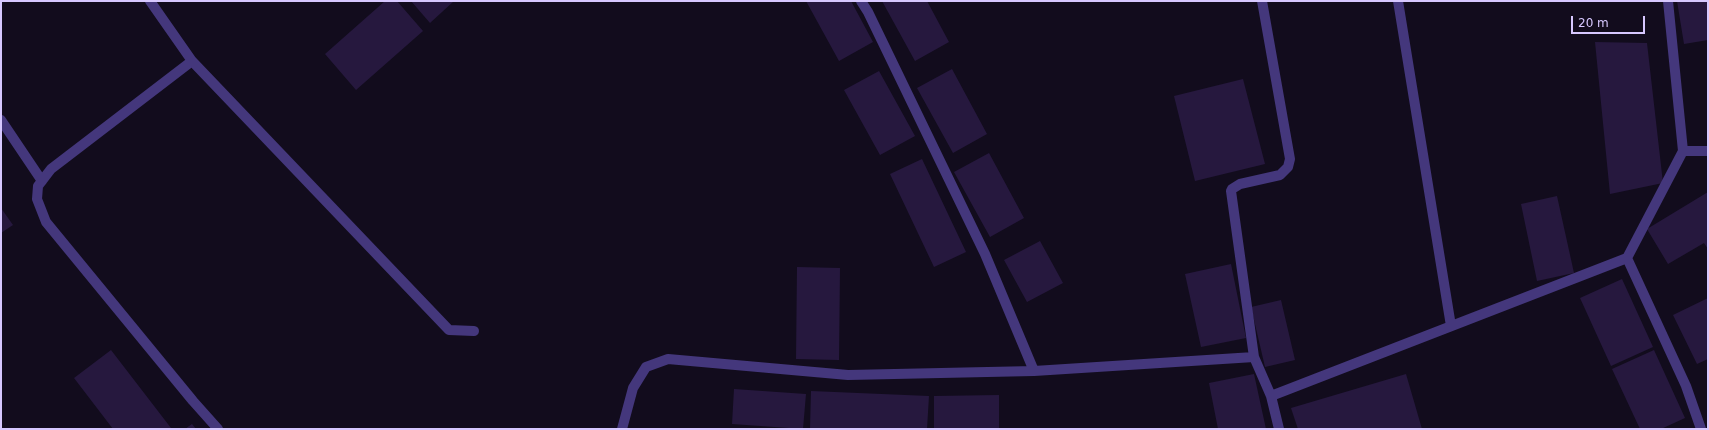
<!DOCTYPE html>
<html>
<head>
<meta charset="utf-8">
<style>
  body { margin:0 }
  #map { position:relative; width:1709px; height:430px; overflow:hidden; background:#120c1d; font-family:"DejaVu Sans",sans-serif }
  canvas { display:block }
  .frame { position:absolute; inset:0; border:2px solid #d7c8ff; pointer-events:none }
  .scale { position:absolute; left:1571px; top:16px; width:74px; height:18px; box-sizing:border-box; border:2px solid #d7c8ff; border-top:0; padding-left:5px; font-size:12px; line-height:14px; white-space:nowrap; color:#d7c8ff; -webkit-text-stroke:3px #120c1d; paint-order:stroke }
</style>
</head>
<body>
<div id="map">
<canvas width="1709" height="430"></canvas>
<div class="frame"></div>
<div class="scale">20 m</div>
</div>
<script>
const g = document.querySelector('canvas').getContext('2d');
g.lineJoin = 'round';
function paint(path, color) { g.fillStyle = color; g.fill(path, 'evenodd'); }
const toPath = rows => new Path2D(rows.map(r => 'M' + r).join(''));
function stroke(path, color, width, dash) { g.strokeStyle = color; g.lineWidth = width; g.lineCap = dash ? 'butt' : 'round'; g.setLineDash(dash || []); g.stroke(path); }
const building = toPath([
  [385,1,397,1,423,31,356,90,325,54],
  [411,1,454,1,430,23],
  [806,1,851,1,873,42,839,61],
  [882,1,927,1,949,42,915,61],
  [1677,1,1708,1,1708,40,1684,44],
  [1595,42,1647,43,1663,183,1610,194],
  [952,69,987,134,953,153,917,88],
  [879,71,915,136,880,155,844,90],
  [1243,79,1265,164,1195,181,1174,96],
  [989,153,1024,218,990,237,954,172],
  [922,159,966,252,934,267,890,174],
  [1708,192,1708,249,1704,243,1668,264,1647,229],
  [1557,196,1574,273,1537,281,1521,204],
  [1,208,13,225,1,233],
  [1040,241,1063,283,1027,302,1004,260],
  [1231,264,1246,338,1201,347,1185,274],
  [797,267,840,268,839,360,796,359],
  [1622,279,1653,347,1611,366,1580,298],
  [1708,298,1708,359,1697,364,1673,315],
  [1281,300,1295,360,1265,367,1251,307],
  [111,350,171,428,170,429,113,429,74,378],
  [1654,350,1685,418,1661,429,1640,429,1612,369],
  [1254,374,1266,429,1218,429,1209,383],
  [1406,374,1422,429,1298,429,1291,408],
  [734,389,806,394,803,429,732,424],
  [811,391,929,396,927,429,810,429],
  [999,395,999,429,934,429,934,396],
  [192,424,196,429,185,429]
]);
const minor = toPath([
  [150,1,192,61,449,330,474,331],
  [1398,1,1451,326],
  [192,61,51,169,38,186,37,199,46,222,193,401,218,429],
  [1,120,42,181],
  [1683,151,1708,151],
  [1627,258,1683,151,1668,1],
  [1254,357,1231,191,1232,189,1240,184,1280,175,1288,167,1290,159,1262,1],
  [1034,371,1254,357,1271,396,1279,429],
  [1271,396,1627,258,1686,386,1701,429],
  [622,429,633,388,646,367,668,359,848,375,1034,371,985,254,868,12,861,1]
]);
paint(building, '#26183e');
stroke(minor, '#44377c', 10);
</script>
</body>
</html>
